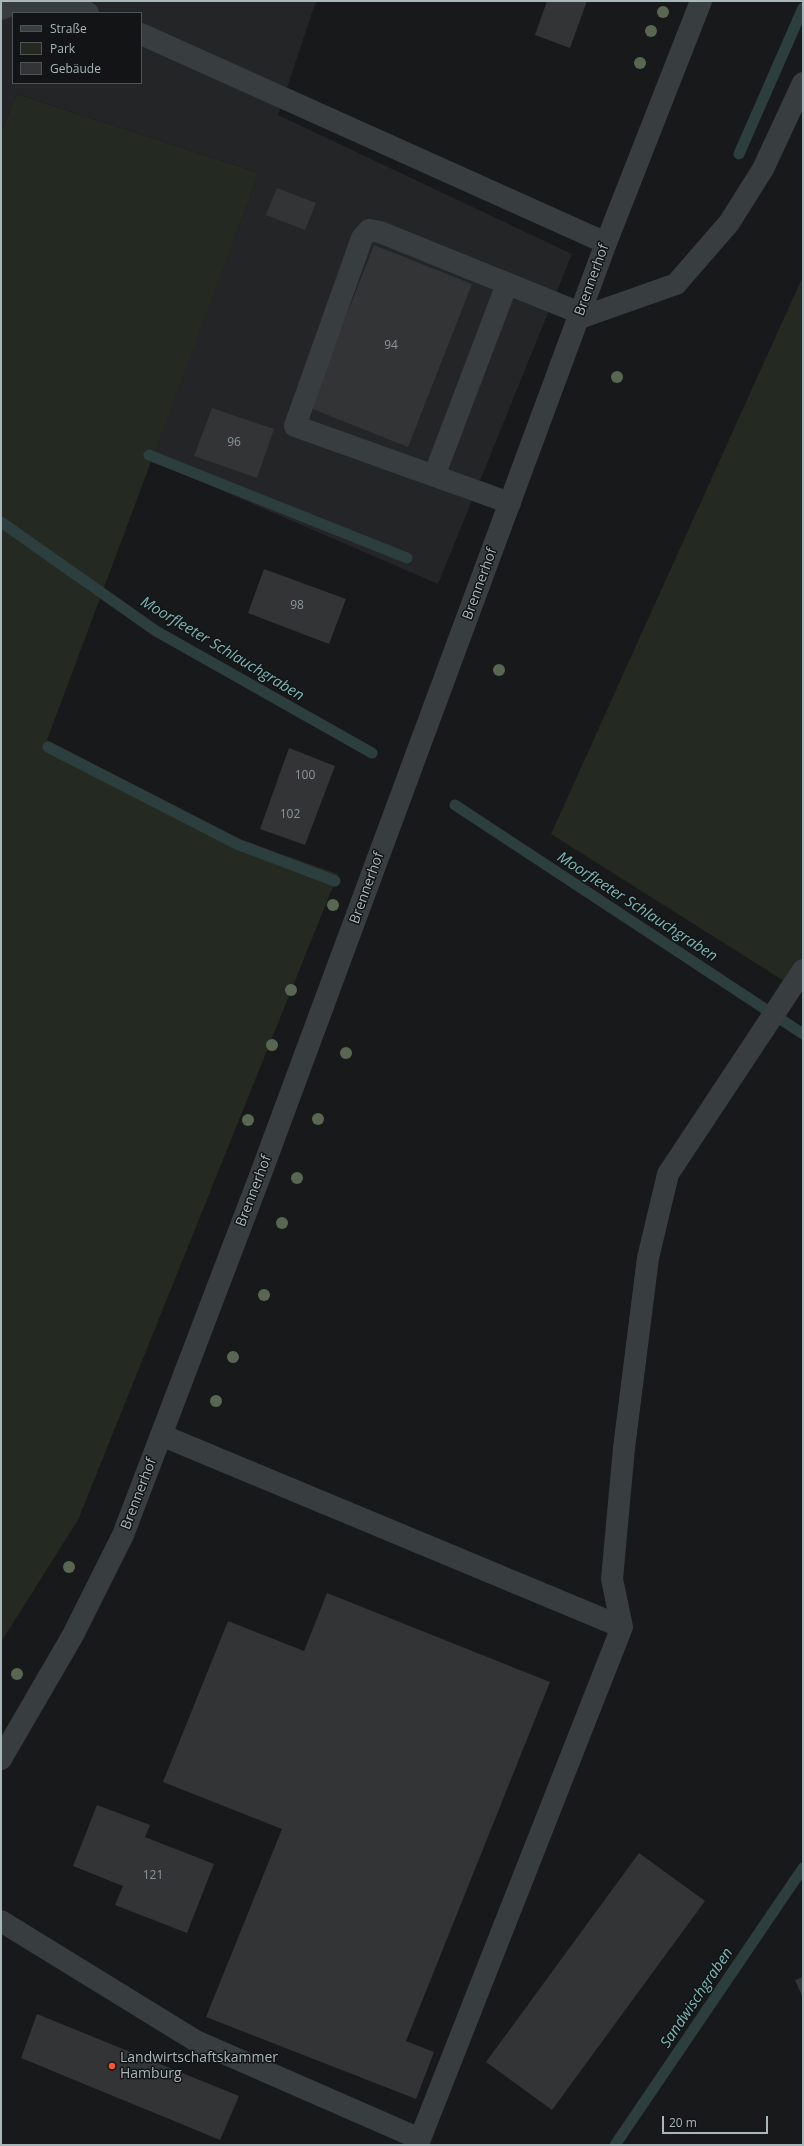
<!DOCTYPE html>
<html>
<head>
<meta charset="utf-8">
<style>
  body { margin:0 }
  #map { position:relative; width:804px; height:2146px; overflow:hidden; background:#17191a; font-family:"Open Sans",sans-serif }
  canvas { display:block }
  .frame { position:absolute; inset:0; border:2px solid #a9b7ba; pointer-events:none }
  .legend { position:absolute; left:12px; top:12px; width:130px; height:72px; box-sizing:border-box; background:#121415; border:1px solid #4e5557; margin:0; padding:5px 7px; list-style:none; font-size:12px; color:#a9b7ba }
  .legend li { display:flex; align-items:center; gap:8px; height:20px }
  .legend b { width:20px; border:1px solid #4e5557 }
  .scale { position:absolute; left:662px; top:2116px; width:106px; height:18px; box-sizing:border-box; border:2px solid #a9b7ba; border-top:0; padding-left:5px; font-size:12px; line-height:14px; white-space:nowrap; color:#a9b7ba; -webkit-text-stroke:3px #121415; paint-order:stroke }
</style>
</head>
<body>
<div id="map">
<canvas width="804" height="2146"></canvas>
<div class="frame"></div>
<ul class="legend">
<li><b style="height:5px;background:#383d3f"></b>Straße</li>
<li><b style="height:11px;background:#242a21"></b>Park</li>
<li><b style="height:11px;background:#323436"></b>Gebäude</li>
</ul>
<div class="scale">20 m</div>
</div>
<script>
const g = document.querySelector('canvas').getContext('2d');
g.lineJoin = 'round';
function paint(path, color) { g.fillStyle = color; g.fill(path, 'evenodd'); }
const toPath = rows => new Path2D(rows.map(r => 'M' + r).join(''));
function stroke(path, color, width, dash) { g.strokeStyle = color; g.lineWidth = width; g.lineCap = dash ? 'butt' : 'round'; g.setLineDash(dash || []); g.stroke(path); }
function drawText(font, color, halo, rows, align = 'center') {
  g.font = font + ' "Open Sans",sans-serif'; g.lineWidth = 3; g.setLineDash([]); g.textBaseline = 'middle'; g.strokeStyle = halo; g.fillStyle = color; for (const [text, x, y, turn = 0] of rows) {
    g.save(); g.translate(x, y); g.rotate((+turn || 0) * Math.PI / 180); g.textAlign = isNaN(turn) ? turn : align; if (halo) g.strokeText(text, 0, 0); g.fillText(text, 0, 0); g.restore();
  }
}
const built = toPath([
  [1,1,316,1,278,115,572,254,438,584,151,460,259,173,17,94,1,131],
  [13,13,141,13,141,83,13,83]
]);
const green = toPath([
  [17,94,259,173,47,740,242,840,338,874,78,1520,1,1642,1,131],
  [803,276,803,993,551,834]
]);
const stream = toPath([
  [739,154,803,8],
  [149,455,407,558],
  [1,522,156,631,372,753],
  [48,747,237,844,335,881],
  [455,805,803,1034],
  [615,2145,803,1868]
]);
const building = toPath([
  [547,1,587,1,570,48,535,35],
  [277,188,316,203,305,230,266,215],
  [374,245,472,284,408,447,310,408],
  [212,408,274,429,257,478,194,456],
  [264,569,346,599,329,644,248,613],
  [289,748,335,766,305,845,260,829],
  [327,1593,550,1682,406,2041,434,2052,416,2099,206,2017,282,1829,163,1782,228,1621,304,1651],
  [97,1805,150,1825,145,1837,214,1864,187,1933,115,1905,123,1886,73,1866],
  [639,1853,705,1901,552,2110,486,2062],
  [803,1977,803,1998,795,1980],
  [37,2014,239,2096,220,2140,21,2058]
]);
const minor = toPath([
  [1,9,20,2,66,4,88,13],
  [141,34,606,243],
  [577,319,676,284,729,223,763,169,803,83],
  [434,476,507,284],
  [510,503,295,426,362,238,369,230,380,232,580,313],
  [622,1627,612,1579,624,1448,648,1258,668,1174,803,970],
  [1,1759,73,1635,123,1535,260,1176,606,243,701,1],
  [1,1921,196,2041,420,2139,622,1627,161,1435]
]);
const trees = [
  [663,12],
  [651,31],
  [640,63],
  [617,377],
  [499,670],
  [333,905],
  [291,990],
  [272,1045],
  [346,1053],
  [318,1119],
  [248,1120],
  [297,1178],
  [282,1223],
  [264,1295],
  [233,1357],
  [216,1401],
  [69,1567],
  [17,1674]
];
const markers = [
  [112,2066,4,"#fe542c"]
];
const numberNames = [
  ["94",391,346],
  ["96",234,443],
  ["98",297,606],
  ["100",305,776],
  ["102",290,815],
  ["121",153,1876]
];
const streetNames = [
  ["Brennerhof",592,280,-70],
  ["Brennerhof",480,584,-70],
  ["Brennerhof",367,888,-70],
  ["Brennerhof",254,1191,-69],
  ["Brennerhof",139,1494,-69]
];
const poiNames = [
  ["Landwirtschaftskammer",120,2058],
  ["Hamburg",120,2074]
];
const waterNames = [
  ["Moorfleeter Schlauchgraben",222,649,31],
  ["Moorfleeter Schlauchgraben",637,907,33],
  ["Sandwischgraben",697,1998,-56]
];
paint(built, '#232527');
paint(green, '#242a21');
stroke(stream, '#2c3f3e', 11);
paint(building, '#323436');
stroke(minor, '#383d3f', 22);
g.fillStyle = '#596752';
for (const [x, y] of trees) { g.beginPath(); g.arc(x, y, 6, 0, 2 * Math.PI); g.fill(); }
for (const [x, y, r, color] of markers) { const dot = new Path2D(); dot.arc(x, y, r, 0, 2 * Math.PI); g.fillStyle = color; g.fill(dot); stroke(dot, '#121415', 1.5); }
drawText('12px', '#8b9699', null, numberNames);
drawText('14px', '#a9b7ba', '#121415', streetNames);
drawText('14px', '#a9b7ba', '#121415', poiNames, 'left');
drawText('italic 15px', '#7eb7b7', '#121415', waterNames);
</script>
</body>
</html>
